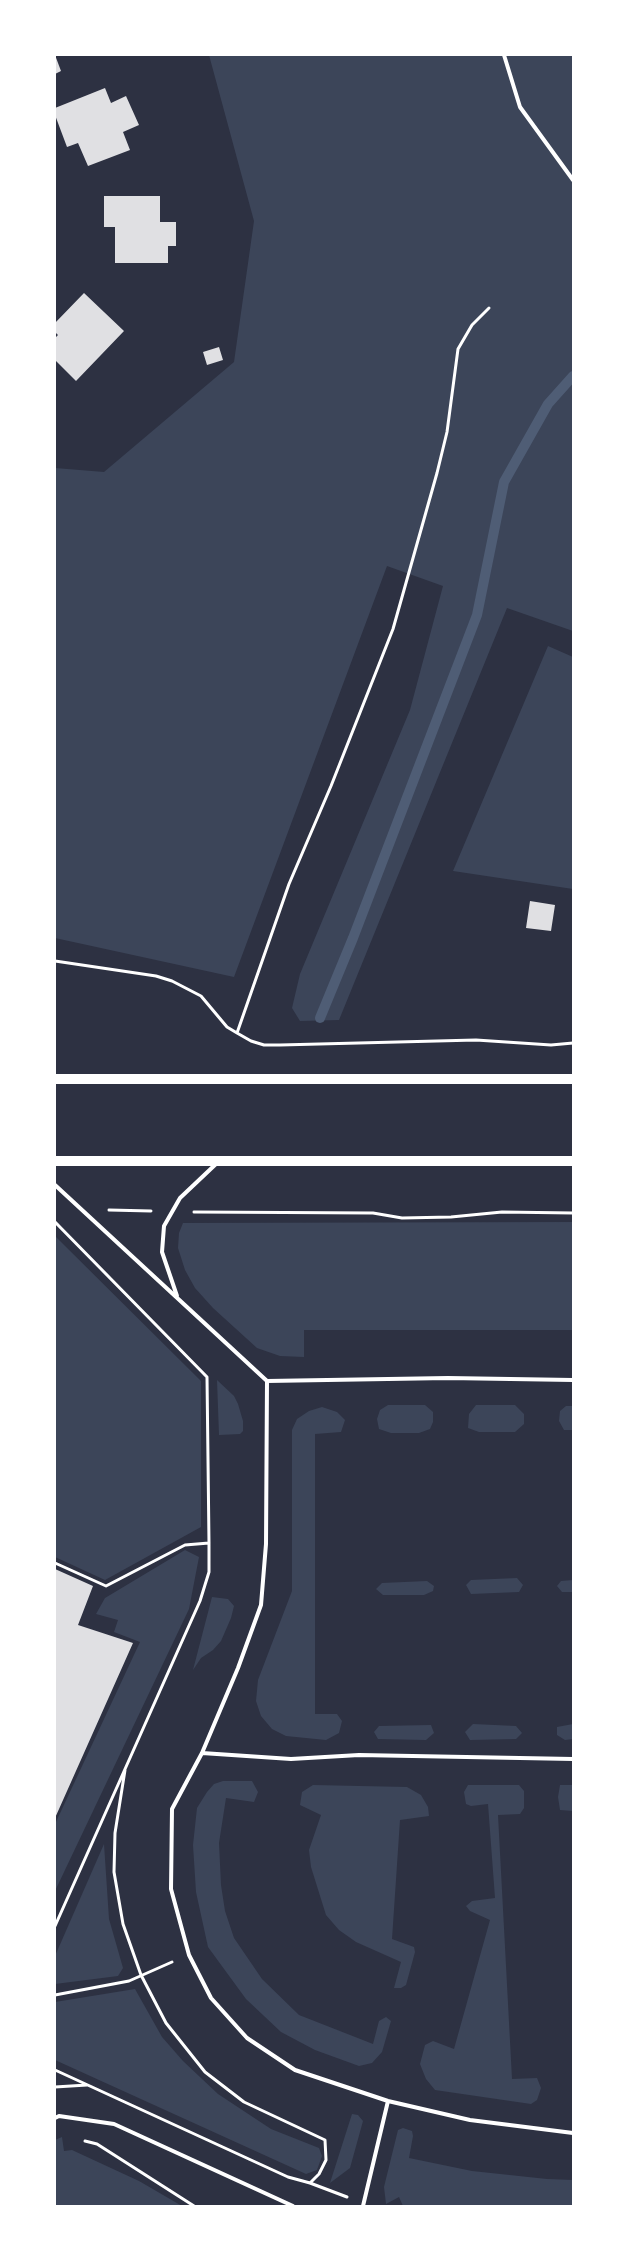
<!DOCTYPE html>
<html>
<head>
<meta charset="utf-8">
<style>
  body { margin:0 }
  #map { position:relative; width:628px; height:2261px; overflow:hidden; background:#2d3142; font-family:Cabin,sans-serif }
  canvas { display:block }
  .frame { position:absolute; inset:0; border:56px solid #fff; pointer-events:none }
</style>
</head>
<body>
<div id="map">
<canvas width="628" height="2261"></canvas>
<div class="frame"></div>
</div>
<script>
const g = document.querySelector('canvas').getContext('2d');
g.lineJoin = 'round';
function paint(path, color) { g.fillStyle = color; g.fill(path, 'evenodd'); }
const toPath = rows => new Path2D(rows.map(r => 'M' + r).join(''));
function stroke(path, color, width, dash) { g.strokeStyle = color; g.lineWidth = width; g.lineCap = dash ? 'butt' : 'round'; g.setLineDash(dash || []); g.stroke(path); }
const green = toPath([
  [209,55,573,55,573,631,507,608,339,1020,300,1021,292,1008,300,974,410,710,443,586,387,566,234,977,55,938,55,468,104,472,234,362,254,221],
  [548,646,573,657,573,889,453,871],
  [573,1222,573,1330,304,1330,304,1357,280,1356,257,1348,213,1308,195,1288,185,1270,178,1248,179,1233,183,1223],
  [55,1236,201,1381,201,1527,105,1580,55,1557],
  [217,1380,234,1396,238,1404,243,1421,243,1431,240,1434,219,1435],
  [388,1405,425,1405,433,1412,433,1422,430,1429,419,1433,391,1433,379,1429,377,1419,380,1410],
  [476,1405,515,1405,524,1414,524,1424,515,1432,479,1432,468,1428,469,1414],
  [566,1406,573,1406,573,1430,564,1430,559,1421,560,1411],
  [322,1407,337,1412,345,1420,341,1432,315,1434,315,1714,337,1714,342,1721,339,1733,326,1740,286,1736,272,1729,261,1716,256,1701,258,1680,292,1591,292,1430,297,1419,309,1411],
  [185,1550,199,1557,189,1609,55,1891,55,1824,140,1642,114,1632,118,1620,96,1614,105,1598],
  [517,1578,523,1585,519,1592,471,1594,466,1585,471,1580],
  [573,1580,573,1592,562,1592,557,1586,561,1581],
  [427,1581,434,1586,433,1591,424,1595,383,1595,376,1589,382,1583],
  [212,1597,228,1599,234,1606,231,1618,221,1641,213,1650,201,1658,193,1670],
  [473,1724,516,1726,522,1733,516,1739,470,1740,465,1732],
  [573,1724,573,1739,565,1740,557,1735,557,1727],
  [431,1725,434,1733,426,1740,378,1739,374,1732,379,1726],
  [223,1781,252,1781,258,1792,254,1802,226,1798,219,1843,221,1885,225,1911,234,1938,262,1979,299,2015,373,2044,379,2021,386,2017,391,2021,382,2052,372,2063,359,2066,315,2050,281,2032,246,1999,208,1947,196,1892,193,1845,197,1808,207,1792,214,1784],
  [313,1785,407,1787,421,1795,428,1807,429,1816,400,1820,392,1939,414,1947,415,1952,406,1985,401,1988,394,1988,401,1962,356,1942,339,1930,326,1915,311,1867,309,1850,321,1815,300,1805,302,1792],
  [468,1785,519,1785,524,1791,524,1808,520,1814,498,1815,512,2079,537,2078,541,2088,537,2100,531,2104,435,2090,426,2079,420,2064,425,2045,433,2041,454,2049,490,1920,470,1911,466,1906,472,1901,495,1898,488,1804,471,1806,466,1804,464,1792],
  [560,1785,573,1785,573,1811,560,1810,558,1797],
  [104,1844,109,1919,123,1968,118,1976,55,1984,55,1956],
  [135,1989,162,2037,183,2061,218,2094,271,2129,319,2148,322,2156,317,2170,306,2174,55,2060,55,2002],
  [352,2114,358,2115,363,2121,350,2168,330,2183],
  [403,2128,412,2131,413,2136,409,2158,472,2171,547,2179,573,2180,573,2206,403,2206,399,2197,386,2204,384,2187,398,2130],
  [62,2137,64,2151,72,2150,139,2181,182,2206,55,2206,55,2140]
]);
const stream = toPath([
  [320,1018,353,938,477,615,504,482,548,404,573,376]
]);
const building = toPath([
  [55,55,61,71,55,74],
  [105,88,111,103,126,96,139,125,123,132,130,150,88,166,78,143,67,147,55,115,55,108],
  [104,196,160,196,160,222,176,222,176,246,168,246,168,263,115,263,115,227,104,227],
  [84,293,124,331,76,381,55,360,55,338,58,335,55,332,55,323],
  [219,347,223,360,207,365,203,352],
  [530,901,555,905,551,931,526,928],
  [55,1569,93,1586,78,1625,133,1643,55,1818]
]);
const path = toPath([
  [489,308,472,325,458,349,447,432,437,473,393,629,331,786,289,884,237,1033,251,1041,264,1045,280,1045,476,1040,551,1045,573,1043],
  [55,961,156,976,172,981,201,996,227,1027,237,1033],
  [109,1210,151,1211],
  [194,1212,373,1213,402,1218,451,1217,502,1212,573,1213],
  [55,1222,207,1377,209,1543,209,1572,200,1601,55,1926],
  [55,1563,106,1586,185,1545,209,1543],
  [55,1995,129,1981,172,1962],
  [55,2070,288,2177,310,2183,319,2174,326,2160,325,2140,244,2102,205,2072,166,2023,141,1975,123,1924,114,1872,115,1833,125,1770],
  [55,2087,87,2085],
  [85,2141,97,2144,194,2206],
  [310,2183,347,2197]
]);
const service = toPath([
  [504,55,520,107,573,180],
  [55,1185,267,1381,266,1544,261,1605,238,1668,202,1753,172,1809,171,1889,189,1955,211,1998,247,2038,295,2070,388,2101,470,2120,573,2133],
  [177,1296,162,1252,164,1226,180,1198,217,1163],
  [267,1381,448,1378,573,1380],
  [202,1753,291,1759,359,1755,573,1759],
  [55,2118,59,2116,114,2124,293,2206],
  [363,2206,388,2101]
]);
const secondary = toPath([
  [55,1079,573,1079],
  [55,1161,573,1161]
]);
paint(green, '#3c4559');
stroke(stream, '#4f5d75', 10);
paint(building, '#e0e0e3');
stroke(path, '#fff', 3);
stroke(service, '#fff', 4);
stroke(secondary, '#fff', 10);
</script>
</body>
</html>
